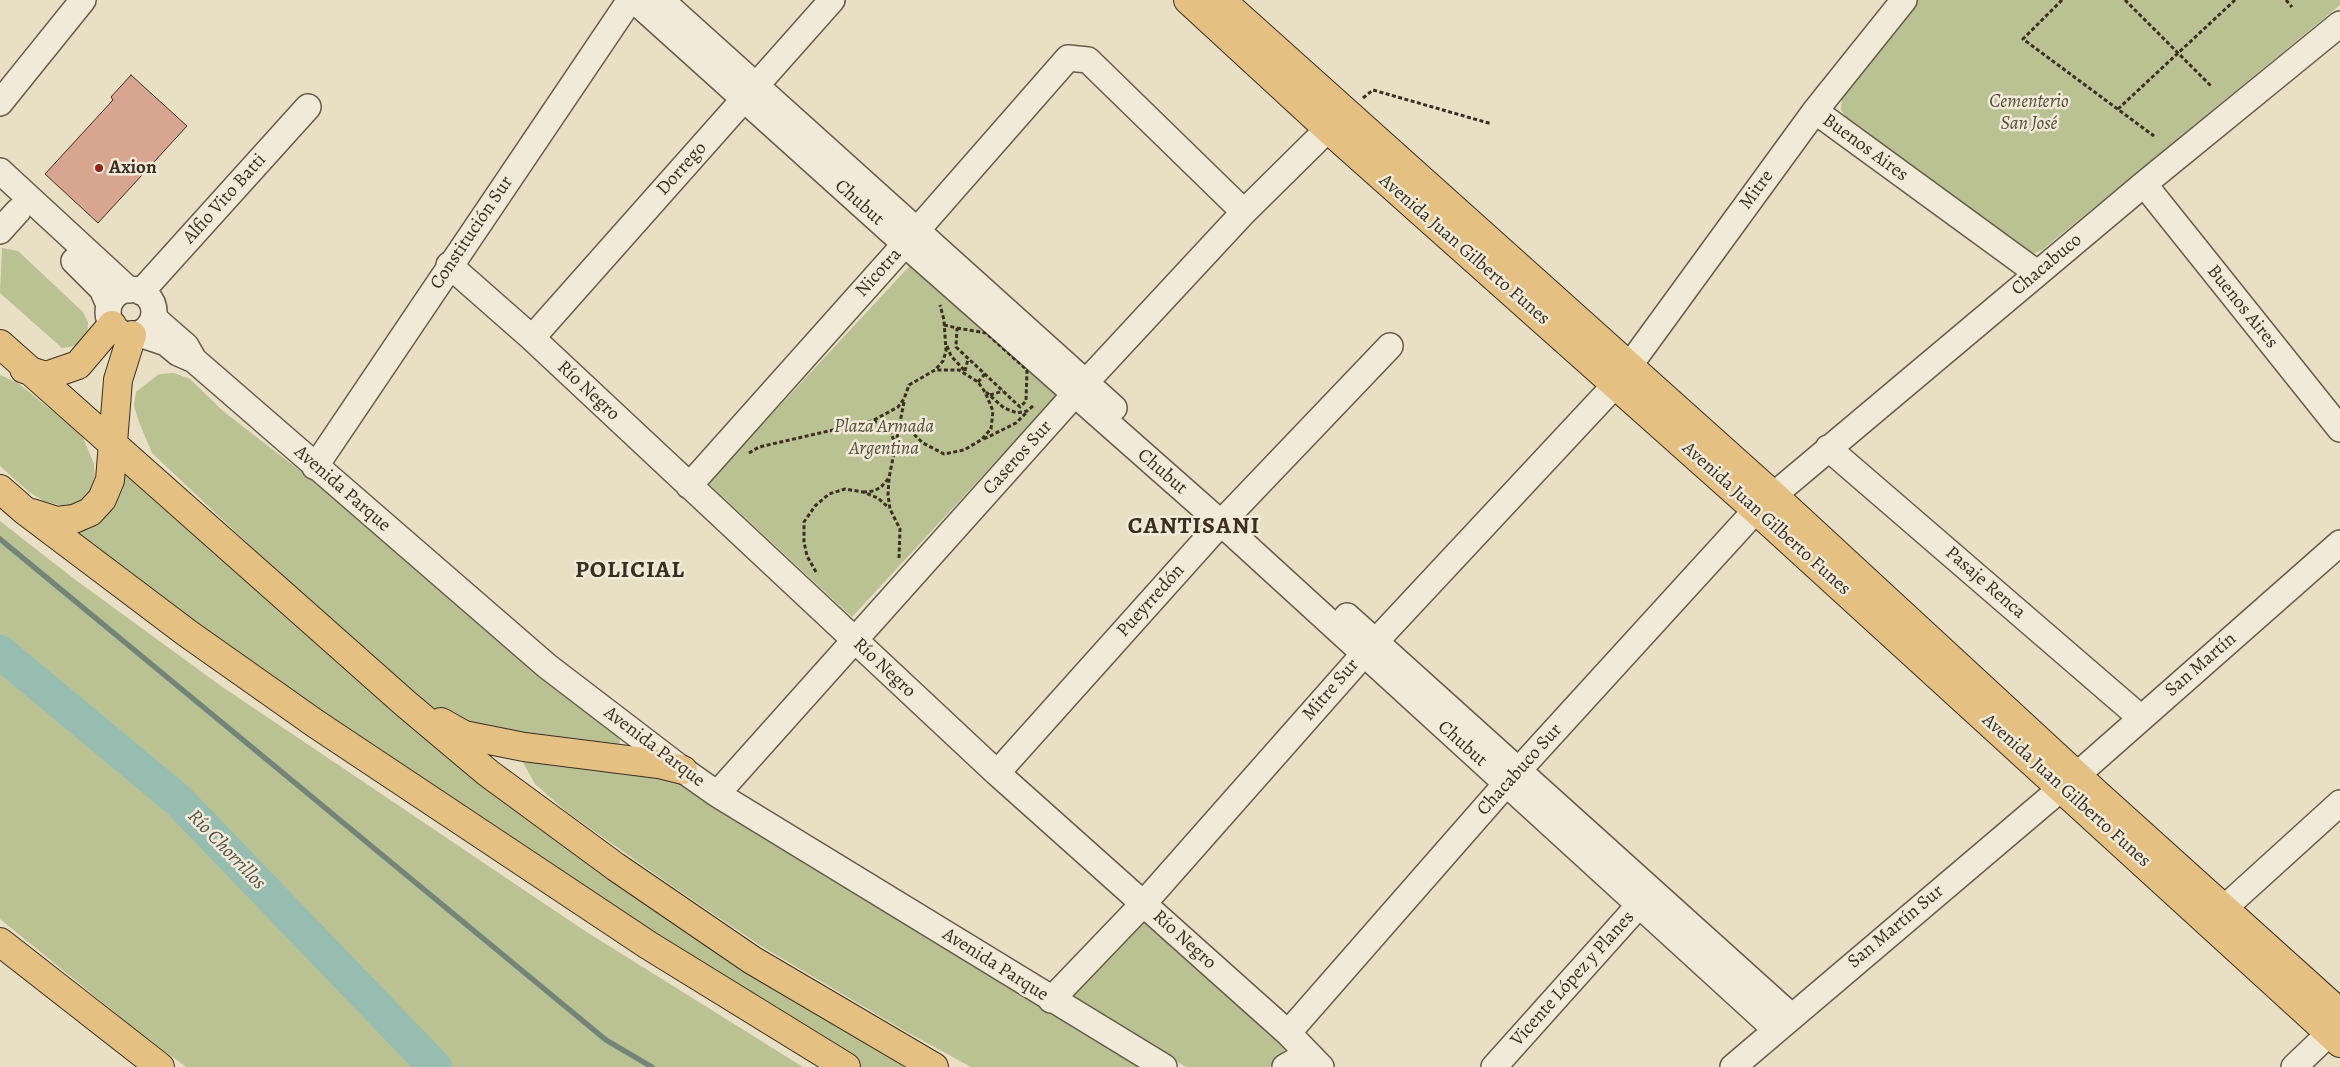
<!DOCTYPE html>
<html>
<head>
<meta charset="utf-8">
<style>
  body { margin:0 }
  canvas { display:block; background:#e9dfc5 }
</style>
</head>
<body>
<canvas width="2340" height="1067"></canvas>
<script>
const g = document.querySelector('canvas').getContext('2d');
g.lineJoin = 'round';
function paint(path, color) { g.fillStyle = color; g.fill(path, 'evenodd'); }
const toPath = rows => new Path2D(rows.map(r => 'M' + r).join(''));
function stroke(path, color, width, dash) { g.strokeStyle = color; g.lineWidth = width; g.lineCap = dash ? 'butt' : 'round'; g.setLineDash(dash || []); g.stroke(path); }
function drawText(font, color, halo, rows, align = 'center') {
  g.font = font + ' Alegreya,serif'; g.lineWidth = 5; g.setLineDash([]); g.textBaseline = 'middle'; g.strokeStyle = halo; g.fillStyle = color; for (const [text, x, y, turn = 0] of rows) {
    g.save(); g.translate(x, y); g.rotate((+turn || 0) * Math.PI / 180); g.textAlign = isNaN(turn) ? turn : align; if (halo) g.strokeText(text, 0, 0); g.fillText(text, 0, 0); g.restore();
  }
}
const green = toPath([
  [1916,0,2340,0,2340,5,2042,250,2032,254,2022,249,1846,117,1841,110,1842,97],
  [2,248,18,251,83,312,88,322,87,338,81,345,62,348,0,293],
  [917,258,1060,392,852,617,708,483],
  [174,373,190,379,223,411,312,480,511,651,615,734,620,740,619,747,466,729,421,699,260,555,152,453,139,422,134,406,136,392,159,374],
  [0,375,18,383,82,435,94,464,95,478,92,491,83,500,74,505,59,505,44,501,29,492,0,466],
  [123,471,312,638,913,1067,862,1067,768,1011,323,718,72,531],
  [0,521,73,578,221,686,585,931,803,1067,186,1067,134,1028,0,919],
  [521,759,672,774,724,811,812,868,1143,1067,971,1067,905,1031,761,946,672,886,567,812,535,784],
  [1141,920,1283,1047,1285,1053,1283,1060,1269,1067,1186,1067,1066,995]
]);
const stream = toPath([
  [0,539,606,1040,652,1067]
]);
const river = toPath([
  [0,652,178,800,435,1067]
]);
const building = toPath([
  [131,75,187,126,98,223,45,174,113,100,111,97,131,75]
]);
const path = toPath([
  [2062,0,2023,39,2154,136],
  [2125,0,2211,86],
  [2286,0,2292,7],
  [1363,98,1373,90,1492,124],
  [2118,109,2235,0],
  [944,325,957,328],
  [957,328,986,333,1027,370,1026,401,1020,407,956,347,957,328],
  [947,346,951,356,965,371],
  [965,371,968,359],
  [978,382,985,374],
  [986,392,1004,408,1017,413,1027,411,1033,406],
  [990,395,1003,391],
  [873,421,882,424,889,429,895,443],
  [900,421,923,443,944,454,964,450,981,440,991,429,993,411,985,392,978,382,959,370,935,370],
  [984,439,1016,423,1027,412],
  [749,453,759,447,872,421,898,407,904,399,909,385,935,370,943,361,946,351,944,320,940,305],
  [863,492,874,491,881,487,889,478],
  [899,558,900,529,890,509,888,495,889,478,904,402],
  [816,572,807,556,804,542,804,522,815,506,829,494,845,489,863,492,878,498,889,508]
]);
const minor = toPath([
  [634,0,905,244,1221,523,1775,1029],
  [661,0,1114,408],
  [0,103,83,0],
  [1815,111,2037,273],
  [0,171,129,290],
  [2144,184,2340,429],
  [0,231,18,211],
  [74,261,102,289,109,305],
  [449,265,532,338,997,773,1288,1033,1321,1067],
  '108 312a23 23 0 1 1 46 0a23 23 0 1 1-46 0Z',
  [141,292,308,107],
  [139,334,166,343,178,353,194,360,186,346,154,318],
  [532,338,832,0],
  [194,360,547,666,683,770,717,794,1164,1067],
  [1828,448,2141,718],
  [315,467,630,0],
  [689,486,905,244,1068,58,1088,60,1244,212],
  [1347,616,1791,1016],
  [997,773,1221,523,1390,346],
  [717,794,1074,395,1244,212,1328,129],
  [2209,922,2340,803],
  [1051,1000,1144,903,1363,655,1616,384,1815,111,1904,0],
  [1288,1033,1506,784,1756,510,2144,184,2340,24],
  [1285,1067,1308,1054],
  [1494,1067,1649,894],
  [1733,1067,2077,775,2340,543],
  [2294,1067,2340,1023]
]);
const major = toPath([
  [1188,0,1328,129,1756,510,2340,1043],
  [1221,0,1773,495,2097,794,2340,1013],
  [0,942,160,1067]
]);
const highway = toPath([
  [0,344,406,704,488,773,616,867,752,960,934,1067],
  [24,369,46,376,78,365,112,325],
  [0,489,24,510,187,633,316,724,648,945,846,1067],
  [32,513,57,521,74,519,90,512,102,499,110,480,118,380,132,335],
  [441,722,464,735,524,747,659,764,683,770]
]);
const markers = [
  [99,168,5,"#8f2418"]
];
const parkNames = [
  ["Cementerio",2029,102],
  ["San José",2029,124],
  ["Plaza Armada",884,427],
  ["Argentina",884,449]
];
const streetNames = [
  ["Buenos Aires",1865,148,36],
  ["Dorrego",682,169,-48],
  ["Mitre",1757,190,-54],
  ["Alfio Vito Batti",225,199,-48],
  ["Chubut",859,203,42],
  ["Constitución Sur",472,233,-56],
  ["Avenida Juan Gilberto Funes",1464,250,41],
  ["Chacabuco",2047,265,-40],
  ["Nicotra",879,273,-48],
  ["Buenos Aires",2242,307,51],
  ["Río Negro",588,391,43],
  ["Caseros Sur",1018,458,-48],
  ["Chubut",1162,472,41],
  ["Avenida Parque",342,489,41],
  ["Avenida Juan Gilberto Funes",1766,519,42],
  ["Pasaje Renca",1985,583,41],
  ["Pueyrredón",1151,601,-48],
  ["San Martín",2201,665,-41],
  ["Río Negro",884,668,43],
  ["Mitre Sur",1331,690,-49],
  ["Chubut",1462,744,42],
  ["Avenida Parque",654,747,37],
  ["Chacabuco Sur",1520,770,-48],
  ["Avenida Juan Gilberto Funes",2066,791,42],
  ["San Martín Sur",1896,927,-40],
  ["Río Negro",1184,940,42],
  ["Avenida Parque",995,965,32],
  ["Vicente López y Planes",1573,979,-48]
];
const poiNames = [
  ["Axion",109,168]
];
const waterNames = [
  ["Río Chorrillos",226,850,46]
];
const districtNames = [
  ["CANTISANI",1194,527],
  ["POLICIAL",630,571]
];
paint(green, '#bac192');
stroke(stream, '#738478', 5.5);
stroke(river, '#97bdb1', 34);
paint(building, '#d8a591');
stroke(building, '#3c2f22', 1);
stroke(minor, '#675b4b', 28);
stroke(major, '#3c2f22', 30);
stroke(highway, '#3c2f22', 30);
stroke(path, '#3c2f22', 3, [4, 2.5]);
stroke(minor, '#f1ead9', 25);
stroke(major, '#e4c082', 28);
stroke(highway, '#e4c082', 28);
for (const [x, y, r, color] of markers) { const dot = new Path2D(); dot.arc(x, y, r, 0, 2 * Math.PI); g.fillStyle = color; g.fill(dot); stroke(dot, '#f1ead9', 2); }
drawText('italic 19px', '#554c38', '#f1ead9', parkNames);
drawText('19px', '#3c2f22', '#f1ead9', streetNames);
drawText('bold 19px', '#3c2f22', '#f1ead9', poiNames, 'left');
drawText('italic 20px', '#535246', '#f1ead9', waterNames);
g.letterSpacing = '1px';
drawText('bold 24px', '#3c2f22', '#f1ead9', districtNames);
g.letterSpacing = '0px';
</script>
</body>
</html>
